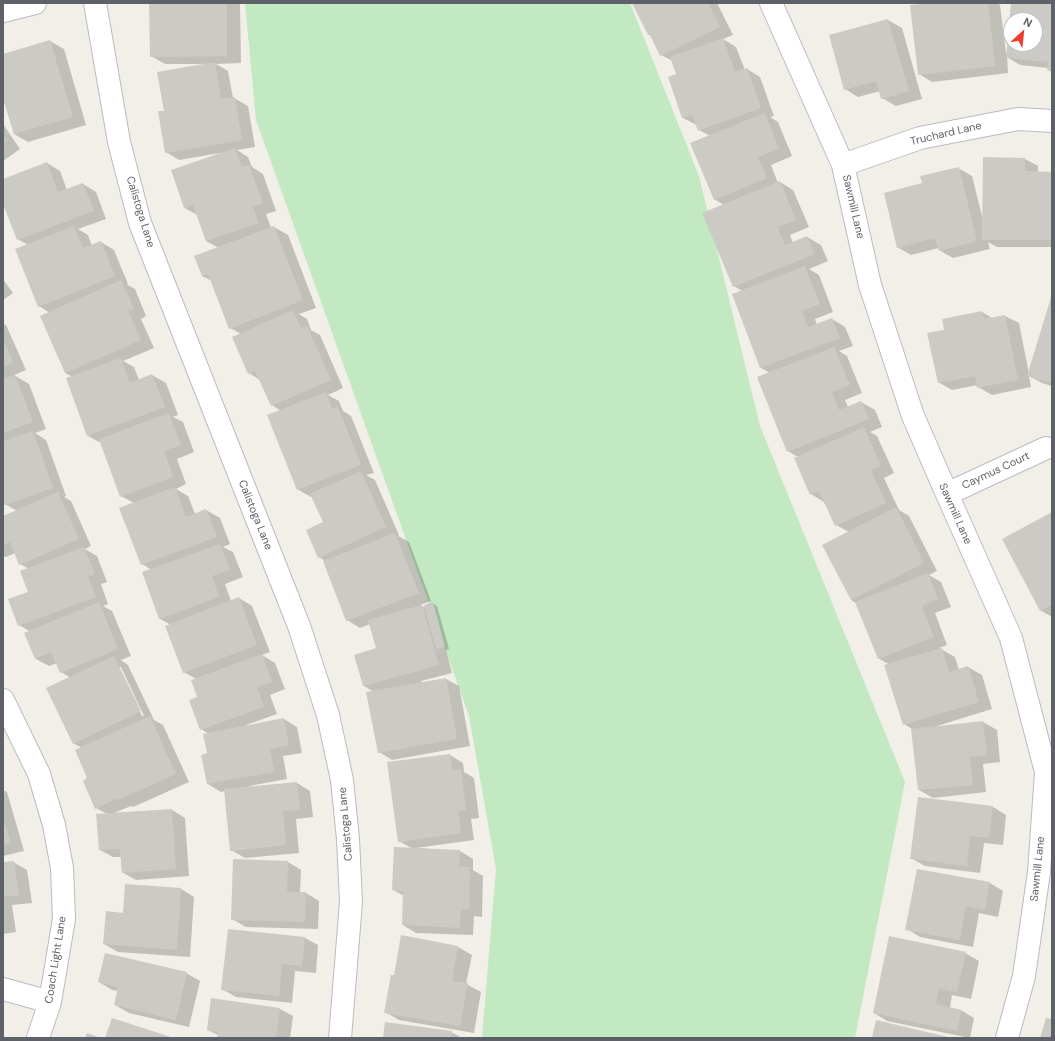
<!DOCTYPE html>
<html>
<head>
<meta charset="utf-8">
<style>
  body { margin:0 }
  #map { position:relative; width:1055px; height:1041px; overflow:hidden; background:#f1efe7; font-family:"DM Sans",sans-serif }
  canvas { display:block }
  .frame { position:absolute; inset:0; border:4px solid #5e6268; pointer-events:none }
  .north { position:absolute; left:1003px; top:12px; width:40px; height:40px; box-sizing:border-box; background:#fff; border:1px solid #bfc0c3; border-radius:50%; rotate:27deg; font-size:11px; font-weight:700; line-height:16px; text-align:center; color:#5e6268 }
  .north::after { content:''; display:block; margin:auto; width:14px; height:18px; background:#f03c2e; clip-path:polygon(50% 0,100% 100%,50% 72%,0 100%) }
</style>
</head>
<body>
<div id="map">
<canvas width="1055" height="1041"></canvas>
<div class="frame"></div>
<div class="north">N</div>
</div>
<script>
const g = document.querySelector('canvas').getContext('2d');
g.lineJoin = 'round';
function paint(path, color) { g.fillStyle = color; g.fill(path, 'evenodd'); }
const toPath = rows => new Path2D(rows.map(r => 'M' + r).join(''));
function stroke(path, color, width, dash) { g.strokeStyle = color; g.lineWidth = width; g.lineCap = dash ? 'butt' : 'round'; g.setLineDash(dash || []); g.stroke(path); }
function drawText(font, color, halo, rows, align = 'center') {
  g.font = font + ' "DM Sans",sans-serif'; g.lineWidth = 3; g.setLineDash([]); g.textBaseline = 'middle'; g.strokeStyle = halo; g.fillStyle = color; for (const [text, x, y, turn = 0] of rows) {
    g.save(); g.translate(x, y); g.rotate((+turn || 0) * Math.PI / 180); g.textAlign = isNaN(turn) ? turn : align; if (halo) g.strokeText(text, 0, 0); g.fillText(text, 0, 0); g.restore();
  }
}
const green = toPath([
  [245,3,630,3,699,176,760,426,905,782,855,1038,482,1038,496,869,469,716,256,120]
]);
const shadow = toPath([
  [150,3,240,3,241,63,216,64,228,71,233,98,234,98,248,106,255,147,237,150,248,157,252,167,263,174,276,211,266,214,271,228,274,227,288,235,316,308,299,314,307,319,311,330,320,335,343,388,328,395,339,401,343,411,351,416,374,473,366,475,375,480,399,535,398,536,409,542,431,601,420,605,426,608,433,604,437,606,449,649,446,650,452,673,421,681,422,683,446,679,459,686,470,746,392,760,379,752,374,692,364,686,356,656,378,649,370,624,360,628,347,620,325,561,319,557,325,523,313,496,311,497,297,489,281,411,272,405,260,380,249,373,241,334,230,328,212,281,202,276,219,248,206,241,197,215,185,208,220,154,220,153,179,160,166,152,165,112,203,65,203,64,165,64,151,56],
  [633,3,717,3,733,35,723,39,736,47,745,70,747,69,760,77,774,116,770,117,778,122,792,156,771,165,778,183,780,182,793,190,809,227,790,235,793,243,807,237,821,245,828,261,809,269,819,275,833,312,815,319,817,325,832,319,845,327,853,346,839,351,847,356,862,393,845,400,848,407,861,402,875,410,882,427,870,432,877,436,894,473,884,478,899,510,909,516,937,571,929,575,941,582,951,607,935,613,947,645,939,648,955,657,959,670,968,667,982,675,992,709,937,726,937,727,983,722,997,730,1000,762,983,764,986,792,933,798,919,790,912,729,904,724,890,665,878,658,856,603,851,600,849,532,836,525,824,502,811,494,798,457,788,451,770,373,761,368,742,291,734,286,724,205,714,199,710,136,699,130,697,125,683,118,677,74,673,61,661,55,652,36,649,35],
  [940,3,996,3,1000,5,1006,53,1007,53,1012,3,1052,3,1052,72,1048,70,1048,68,1020,65,1007,57,1008,73,932,82,919,74],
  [1011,20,1035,20,1035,44,1011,44],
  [888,20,902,28,922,99,896,106,882,98,880,91,858,97,845,89],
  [50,41,64,49,86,125,28,142,14,134,3,95,3,55],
  [3,124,20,149,3,161],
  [1025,159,1038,166,1038,172,1052,173,1052,247,997,247,988,242,990,249,953,258,939,250,939,248,911,255,897,247,924,184,958,168,972,176,983,220],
  [47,163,60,171,67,190,83,184,96,192,106,219,78,229,88,235,92,246,101,242,114,250,128,284,126,284,135,289,146,316,141,319,154,348,123,361,134,367,139,380,152,375,166,383,178,415,173,417,183,422,194,452,177,459,186,484,176,489,188,496,195,514,206,510,220,518,230,544,223,547,233,552,243,577,225,584,231,601,239,598,252,606,270,652,262,655,275,663,285,689,270,695,277,714,246,725,247,726,284,719,297,727,302,753,283,756,287,779,249,786,249,788,297,783,310,791,313,817,296,819,299,853,245,858,231,850,226,791,221,792,208,784,209,734,201,729,196,679,184,672,171,625,160,619,152,570,142,564,134,503,121,496,101,443,88,436,67,379,73,377,65,373,50,313,39,306,28,245,18,239,3,201,3,180],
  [3,279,13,293,3,300],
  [1052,296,1052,386,1042,383,1029,376,1031,387,992,395,978,387,978,385,952,390,938,382,945,331,982,312,992,318,1005,316,1019,323,1029,374],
  [3,324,6,325,26,370,14,375,29,384,46,429,35,433,46,440,66,496,64,497,71,501,91,546,85,549,97,556,107,582,101,584,108,604,103,606,112,611,131,656,121,660,128,665,154,720,163,725,189,782,133,807,131,806,114,813,172,810,185,818,189,876,136,880,122,872,121,857,113,857,100,850,107,814,96,808,82,748,73,743,71,678,61,672,57,663,49,666,36,659,31,632,19,625,29,592,29,569,20,564,15,553,6,557,3,556,3,517,17,511,5,504,3,499],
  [119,667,121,667,144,716,142,716],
  [1052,514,1052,617,1040,610],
  [450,755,463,763,464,772,474,778,479,818,471,819,474,840,416,848,460,851,473,859,473,870,483,876,482,917,474,916,473,935,416,933,403,925,404,896,393,890,413,849,399,841],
  [3,790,7,792,24,851,3,856],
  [993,807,1006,815,1003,845,984,843,980,873,925,866,911,858],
  [13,862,27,870,32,903,12,905,16,932,3,934,3,863],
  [288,862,301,870,300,893,306,893,319,901,318,929,246,927,232,919],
  [990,883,1003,891,998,917,979,913,973,947,920,937,907,929],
  [181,889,194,897,190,957,118,952,104,944,124,914],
  [229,930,305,938,318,945,316,973,295,971,292,1003,236,997,222,989],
  [402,937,458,947,472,955,466,984,481,992,474,1033,399,1020,385,1012,395,977],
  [965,953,979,961,971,999,952,995,950,1008,961,1010,974,1018,970,1038,887,1021,874,1013],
  [186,973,200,981,189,1027,129,1013,115,1005,119,991,112,990,99,982],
  [280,1009,293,1016,290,1038,218,1038,218,1035,208,1030],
  [451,1032,462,1038,384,1038]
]);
const building = toPath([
  [149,3,227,3,227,56,150,57],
  [632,3,708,3,720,27,660,56,650,35,648,35],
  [931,3,988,3,995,66,918,75,910,5],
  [1011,3,1052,3,1052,71,1047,70,1048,62,1006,58],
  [1011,20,1035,20,1035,44,1011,44],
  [888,19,909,91,881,99,876,81,844,90,829,35],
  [723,38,735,72,747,68,761,108,698,131,692,115,682,118,668,77,676,74,670,57],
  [50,40,73,117,14,134,3,99,3,54],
  [215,62,221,99,235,97,242,140,165,153,158,111,164,111,157,72],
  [765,113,779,149,758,157,767,178,714,200,690,143],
  [3,135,7,141,3,144],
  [235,148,242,167,249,165,263,203,253,207,259,223,206,241,193,205,184,208,171,170],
  [983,157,1025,158,1025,171,1052,172,1052,240,982,240],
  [47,162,58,192,83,183,94,211,17,240,3,204,3,179],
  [959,167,977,241,939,251,935,238,897,248,884,193,922,183,920,176],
  [780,181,796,220,777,227,785,245,807,236,815,254,733,287,702,213],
  [74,226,83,248,101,241,115,276,38,307,15,249],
  [274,226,303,300,229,329,208,274,202,276,194,256],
  [805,266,820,304,802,311,808,327,832,318,840,338,760,368,732,294],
  [121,280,134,309,128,311,141,340,65,373,40,316],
  [1052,294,1052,383,1027,376],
  [293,310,301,328,307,326,331,380,271,406,255,371,248,374,232,337],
  [982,311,984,319,1005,315,1018,380,977,388,975,376,938,383,927,333,944,330,942,319],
  [3,339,13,362,3,367],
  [834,347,850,385,832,392,839,410,861,401,869,419,787,452,757,377],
  [121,358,130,383,152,374,165,407,87,436,66,378],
  [15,375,33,422,3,433,3,379],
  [326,392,332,409,338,407,361,465,297,490,267,415],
  [169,413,181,445,164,451,173,477,120,497,99,439],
  [864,427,881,466,871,470,886,503,835,526,819,491,810,495,794,458],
  [33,431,53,488,4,505,3,502,3,441],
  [361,471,386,527,318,558,306,530,323,522,310,494],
  [175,487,186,517,206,509,217,537,141,565,119,508],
  [58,492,79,539,19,565,10,542,3,545,3,516],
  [896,507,924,563,851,600,822,545],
  [1052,512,1052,604,1040,611,1002,539],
  [395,533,419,593,346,621,323,561],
  [220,544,230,570,212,576,219,597,159,619,142,572],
  [84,547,95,574,88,577,96,597,18,626,8,599,28,592,20,571],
  [928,573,938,599,922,606,934,637,878,659,855,602],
  [239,597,257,645,183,673,165,626],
  [99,602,118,649,60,673,51,652,35,659,24,633],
  [433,602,445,647,436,649,424,605],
  [422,605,439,665,363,686,354,655,376,648,368,620],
  [942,648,949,672,968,666,979,702,903,725,884,665],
  [262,654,272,682,257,687,264,707,200,730,189,700,197,697,191,680],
  [114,656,141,711,73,744,46,688],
  [446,678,457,739,378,753,366,692],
  [150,716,176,774,118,800,118,798,95,809,83,781,87,778,75,750],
  [284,718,289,745,270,749,274,772,207,784,201,755,207,753,203,734],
  [983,721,987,755,970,757,973,785,918,790,911,729],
  [450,754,452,770,461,769,466,810,458,811,461,833,398,842,387,762],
  [297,782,300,810,283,811,286,845,230,851,224,789],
  [918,797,993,806,989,838,970,836,967,866,910,859],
  [172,809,176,869,122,873,120,849,99,850,96,814],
  [3,818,11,843,3,845],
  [394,847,460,850,459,867,470,867,469,909,461,909,460,928,402,925,403,891,392,890],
  [233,859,288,861,287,892,306,892,305,922,231,920],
  [14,861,19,895,3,897,3,862],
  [917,869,990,882,985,910,966,906,960,940,905,930],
  [125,884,181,888,177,950,103,944,106,911,123,913],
  [228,929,305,937,302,966,282,964,279,996,221,990],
  [401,935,458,946,452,981,468,983,460,1026,384,1013,391,975,394,975],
  [889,936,966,952,957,992,939,988,936,1004,961,1010,957,1031,873,1013],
  [105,953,187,972,176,1020,114,1005,118,987,98,982],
  [211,998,280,1008,276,1038,217,1038,218,1032,207,1030],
  [112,1018,174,1038,105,1038],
  [1046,1018,1052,1019,1052,1038,1040,1038],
  [876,1020,948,1037,948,1038,872,1038],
  [385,1022,452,1031,451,1038,383,1038],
  [87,1033,101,1038,85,1038]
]);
const minor = toPath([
  [95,3,119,142,140,223,299,626,328,715,342,780,348,839,351,902,340,1038],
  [771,3,843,165,870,285,913,416,947,494,1011,638,1046,772,1039,872,1024,976,1007,1038],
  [3,11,35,3],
  [843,165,920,138,1018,119,1052,121],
  [947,494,1046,448],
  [3,700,39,774,54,825,62,868,64,919,50,1002,38,1038],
  [3,989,50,1002]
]);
const streetNames = [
  ["Truchard Lane",946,134,-13],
  ["Sawmill Lane",853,207,77],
  ["Calistoga Lane",140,212,73],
  ["Caymus Court",996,471,-25],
  ["Sawmill Lane",955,514,66],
  ["Calistoga Lane",255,515,68],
  ["Calistoga Lane",346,824,-95],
  ["Sawmill Lane",1038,869,-84],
  ["Coach Light Lane",56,960,-81]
];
paint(green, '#c3e9c3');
paint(shadow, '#0003');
paint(building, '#cccac4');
stroke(minor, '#b9bcc1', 24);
stroke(minor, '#fff', 22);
drawText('11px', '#5e6268', '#fff', streetNames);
</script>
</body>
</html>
